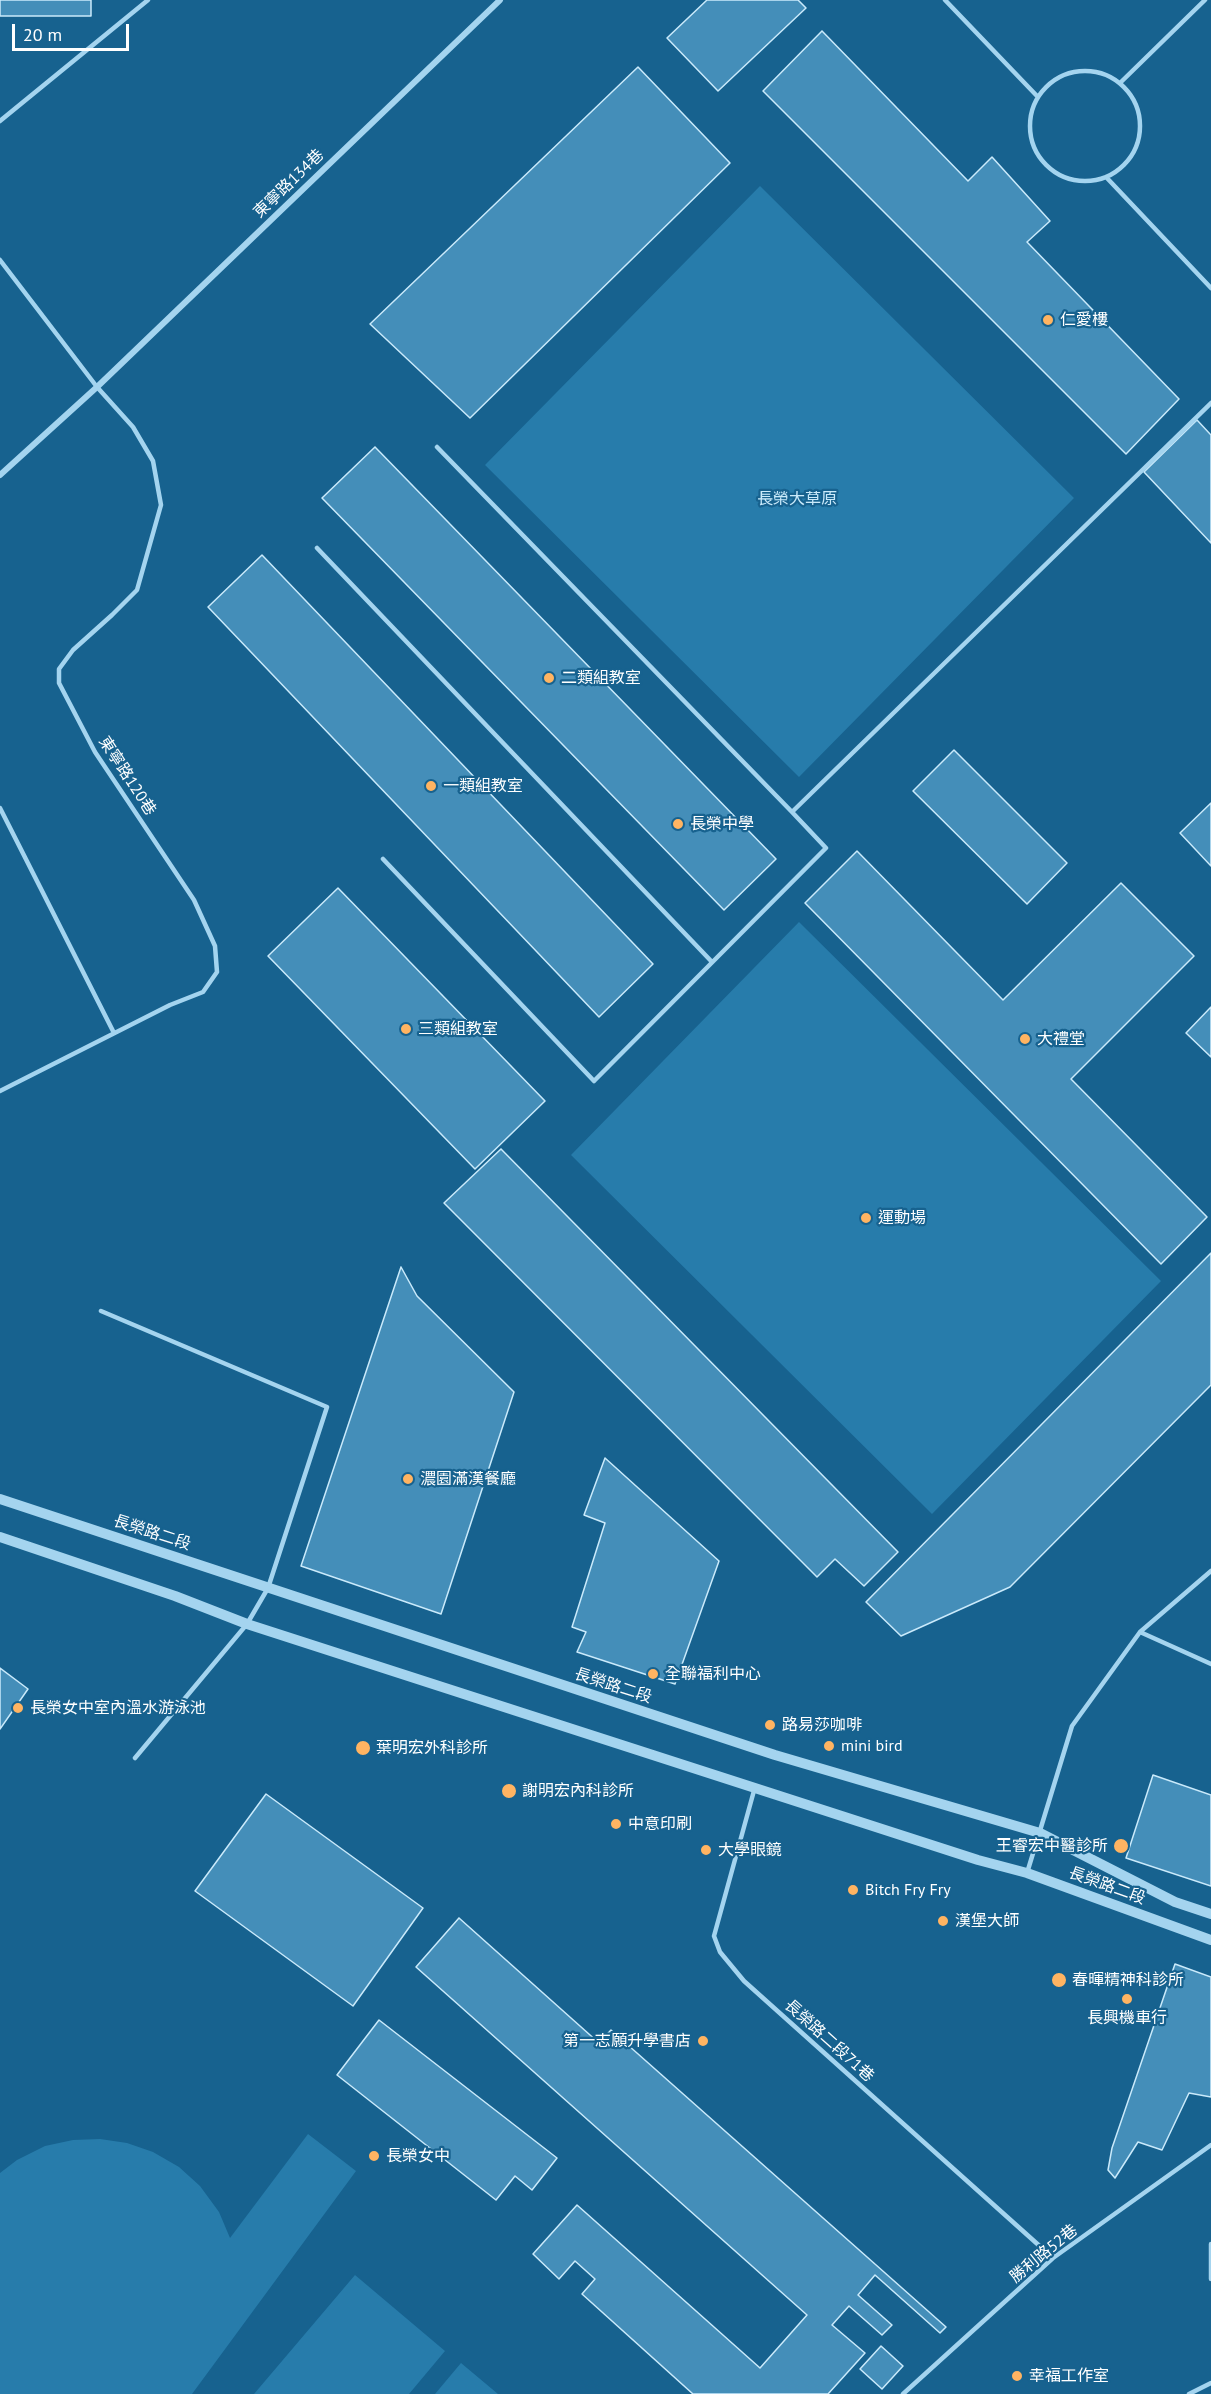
<!DOCTYPE html>
<html>
<head>
<meta charset="utf-8">
<style>
  body { margin:0 }
  #map { position:relative; width:1211px; height:2394px; overflow:hidden; background:#17628f; font-family:"PT Sans",sans-serif }
  canvas { display:block }
  .scale { position:absolute; left:12px; top:24px; width:117px; height:27px; box-sizing:border-box; border:3px solid #fff; border-top:0; padding-left:8px; font-size:18px; line-height:21px; white-space:nowrap; color:#fff; -webkit-text-stroke:4px #17628f; paint-order:stroke }
</style>
</head>
<body>
<div id="map">
<canvas width="1211" height="2394"></canvas>
<div class="scale">20 m</div>
</div>
<script>
const g = document.querySelector('canvas').getContext('2d');
g.lineJoin = 'round';
function paint(path, color) { g.fillStyle = color; g.fill(path, 'evenodd'); }
const toPath = rows => new Path2D(rows.map(r => 'M' + r).join(''));
function stroke(path, color, width, dash) { g.strokeStyle = color; g.lineWidth = width; g.lineCap = dash ? 'butt' : 'round'; g.setLineDash(dash || []); g.stroke(path); }
function drawText(font, color, halo, rows, align = 'center') {
  g.font = font + ' "PT Sans","Noto Sans TC",sans-serif'; g.lineWidth = 4.5; g.setLineDash([]); g.textBaseline = 'middle'; g.strokeStyle = halo; g.fillStyle = color; for (const [text, x, y, turn = 0] of rows) {
    g.save(); g.translate(x, y); g.rotate((+turn || 0) * Math.PI / 180); g.textAlign = isNaN(turn) ? turn : align; if (halo) g.strokeText(text, 0, 0); g.fillText(text, 0, 0); g.restore();
  }
}
const green = toPath([
  [760,186,1074,498,799,777,485,465],
  [799,922,1161,1281,932,1514,571,1155],
  [308,2134,356,2171,192,2394,0,2394,0,2173,17,2160,45,2146,73,2140,100,2139,127,2143,153,2152,179,2167,200,2186,219,2212,230,2238],
  [355,2275,445,2351,409,2394,254,2394],
  [461,2363,498,2394,435,2394]
]);
const building = toPath([
  [0,0,91,0,91,16,0,16,0,0],
  [707,0,798,0,806,8,718,91,667,38,707,0],
  [822,31,968,181,992,157,1050,221,1027,242,1179,399,1126,454,763,91,822,31],
  [638,67,730,163,470,418,370,324,638,67],
  [1197,420,1211,435,1211,543,1144,472,1197,420],
  [375,447,776,859,724,910,322,498,375,447],
  [262,555,653,964,599,1017,208,607,262,555],
  [954,750,1067,863,1027,904,913,791,954,750],
  [1211,803,1211,866,1180,833,1211,803],
  [857,851,1003,1000,1121,883,1194,956,1071,1079,1207,1217,1161,1264,805,903,857,851],
  [338,888,545,1101,475,1169,268,956,338,888],
  [1211,1007,1211,1057,1186,1033,1211,1007],
  [501,1149,898,1552,864,1586,835,1559,817,1577,444,1203,501,1149],
  [1211,1253,1211,1385,1010,1587,901,1636,866,1602,1211,1253],
  [401,1267,417,1296,514,1392,441,1614,301,1566,401,1267],
  [605,1458,719,1561,675,1684,577,1652,586,1632,572,1627,605,1523,584,1515,605,1458],
  [0,1668,28,1689,0,1729,0,1668],
  [1153,1775,1211,1795,1211,1886,1126,1858,1153,1775],
  [266,1794,423,1908,353,2006,195,1891,266,1794],
  [459,1918,599,2043,611,2030,946,2327,940,2333,875,2275,858,2295,892,2325,882,2335,849,2306,832,2325,865,2353,828,2394,693,2394,582,2294,595,2279,575,2261,559,2279,533,2254,577,2205,760,2368,807,2315,416,1967,459,1918],
  [1175,1964,1211,1977,1211,2097,1189,2093,1162,2150,1138,2142,1115,2178,1108,2170,1112,2148,1175,1964],
  [379,2020,557,2158,532,2190,515,2176,496,2200,337,2075,379,2020],
  [881,2346,903,2366,882,2389,860,2369,881,2346]
]);
const service = toPath([
  [945,0,1037,96],
  '1030 126a55 55 0 1 1 110 0a55 55 0 1 1-110 0Z',
  [1120,83,1205,0],
  [0,121,148,0],
  [1106,177,1211,288],
  [0,260,97,387,133,427,153,461,161,505,137,590,112,615,73,650,59,669,59,683,95,752,194,900,215,946,217,972,203,992,170,1005,0,1091],
  [437,447,792,812,1211,403],
  [317,548,712,962],
  [0,808,114,1033],
  [383,859,594,1081,826,848,792,812],
  [101,1311,327,1407,268,1588,247,1624,135,1758],
  [1140,1632,1211,1664],
  [755,1787,714,1936,720,1952,744,1981,1053,2258],
  [1027,1873,1072,1726,1140,1632,1211,1571],
  [1211,2244,1211,2279],
  [903,2394,1053,2258,1211,2145],
  [1189,2394,1211,2383]
]);
const minor = toPath([
  [0,475,97,387,500,0]
]);
const tertiary = toPath([
  [0,1499,775,1755,1040,1833,1175,1902,1211,1914],
  [0,1537,175,1596,247,1624,978,1860,1027,1873,1211,1940]
]);
const markers = [
  [1048,320,6,"#ffb462"],
  [549,678,6,"#ffb462"],
  [431,786,6,"#ffb462"],
  [678,824,6,"#ffb462"],
  [406,1029,6,"#ffb462"],
  [1025,1039,6,"#ffb462"],
  [866,1218,6,"#ffb462"],
  [408,1479,6,"#ffb462"],
  [653,1674,6,"#ffb462"],
  [18,1708,6,"#ffb462"],
  [770,1725,6,"#ffb462"],
  [829,1746,6,"#ffb462"],
  [363,1748,8,"#ffb462"],
  [509,1791,8,"#ffb462"],
  [616,1824,6,"#ffb462"],
  [1121,1846,8,"#ffb462"],
  [706,1850,6,"#ffb462"],
  [853,1890,6,"#ffb462"],
  [943,1921,6,"#ffb462"],
  [1059,1980,8,"#ffb462"],
  [1127,1999,6,"#ffb462"],
  [703,2041,6,"#ffb462"],
  [374,2156,6,"#ffb462"],
  [1017,2376,6,"#ffb462"]
];
const streetNames = [
  ["東寧路134巷",289,184,-44],
  ["東寧路120巷",127,776,57],
  ["長榮路二段",152,1533,18],
  ["長榮路二段",613,1686,18],
  ["長榮路二段",1107,1886,20],
  ["長榮路二段71巷",829,2041,42],
  ["勝利路52巷",1044,2254,-39]
];
const poiNames = [
  ["仁愛樓",1060,320],
  ["二類組教室",561,678],
  ["一類組教室",443,786],
  ["長榮中學",690,824],
  ["三類組教室",418,1029],
  ["大禮堂",1037,1039],
  ["運動場",878,1218],
  ["濃園滿漢餐廳",420,1479],
  ["全聯福利中心",665,1674],
  ["長榮女中室內溫水游泳池",30,1708],
  ["路易莎咖啡",782,1725],
  ["mini bird",841,1746],
  ["葉明宏外科診所",376,1748],
  ["謝明宏內科診所",522,1791],
  ["中意印刷",628,1824],
  ["王睿宏中醫診所",1108,1846,"right"],
  ["大學眼鏡",718,1850],
  ["Bitch Fry Fry",865,1890],
  ["漢堡大師",955,1921],
  ["春暉精神科診所",1072,1980],
  ["長興機車行",1127,2018,"center"],
  ["第一志願升學書店",691,2041,"right"],
  ["長榮女中",386,2156],
  ["幸福工作室",1029,2376]
];
const parkNames = [
  ["長榮大草原",797,499]
];
paint(green, '#277cab');
paint(building, '#448eb9');
stroke(building, '#caeafb', 1.5);
stroke(service, '#a4d4ef', 4.5);
stroke(minor, '#a4d4ef', 6);
stroke(tertiary, '#a4d4ef', 10);
for (const [x, y, r, color] of markers) { const dot = new Path2D(); dot.arc(x, y, r, 0, 2 * Math.PI); g.fillStyle = color; g.fill(dot); stroke(dot, '#17628f', 2); }
drawText('16px', '#fff', '#17628f', streetNames);
drawText('16px', '#fff', '#17628f', poiNames, 'left');
drawText('16px', '#caeafb', '#17628f', parkNames);
</script>
</body>
</html>
